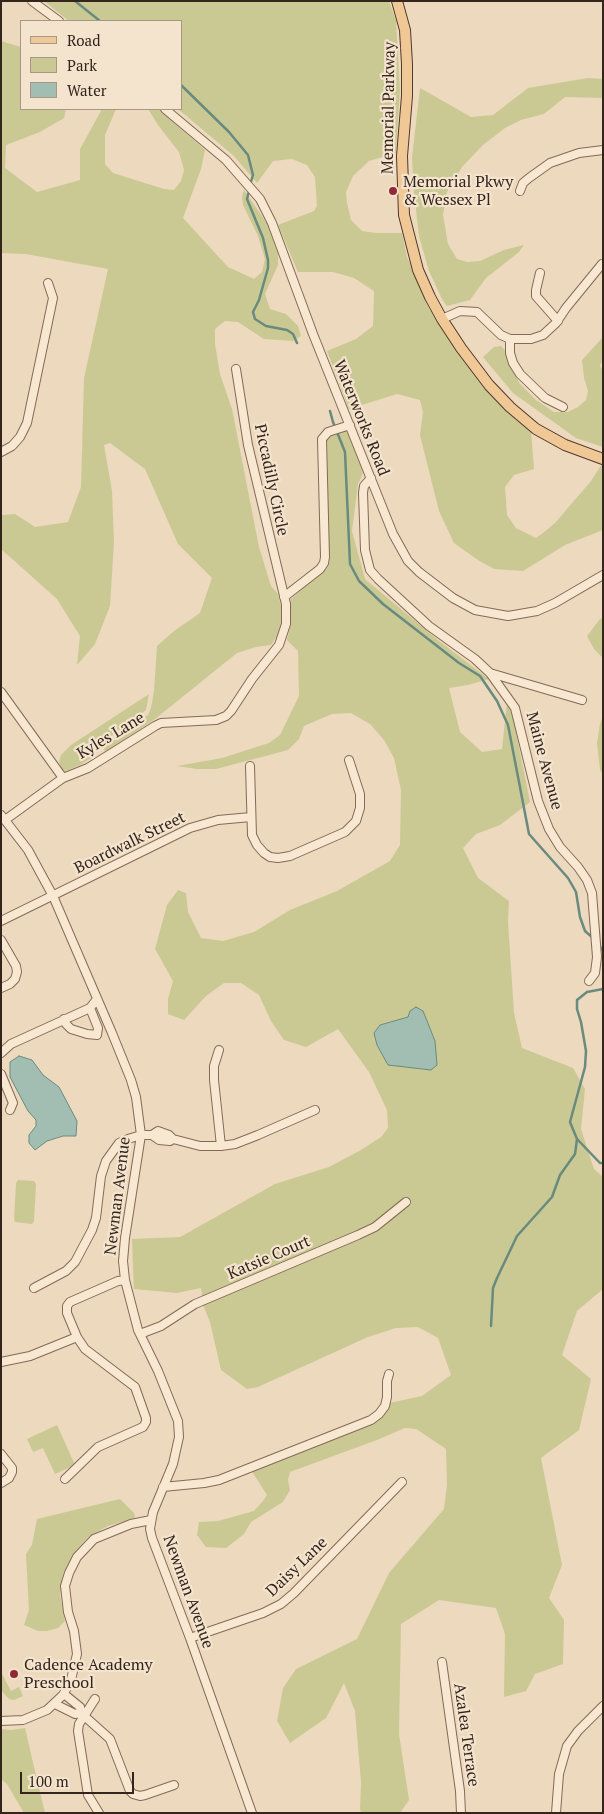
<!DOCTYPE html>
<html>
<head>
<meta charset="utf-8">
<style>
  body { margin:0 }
  #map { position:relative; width:604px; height:1814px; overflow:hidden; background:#ecd9be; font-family:"PT Serif",serif }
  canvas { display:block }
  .frame { position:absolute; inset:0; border:2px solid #34241c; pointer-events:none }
  .legend { position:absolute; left:20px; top:20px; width:162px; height:90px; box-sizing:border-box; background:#f4e4ce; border:1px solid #a79787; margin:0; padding:6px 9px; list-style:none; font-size:15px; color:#34241c }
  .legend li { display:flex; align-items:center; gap:10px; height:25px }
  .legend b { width:25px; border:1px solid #a79787 }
  .scale { position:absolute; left:20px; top:1772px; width:114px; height:22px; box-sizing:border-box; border:2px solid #34241c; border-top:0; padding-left:6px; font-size:15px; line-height:18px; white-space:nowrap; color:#34241c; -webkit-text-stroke:4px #f4e4ce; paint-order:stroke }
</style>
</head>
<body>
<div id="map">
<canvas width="604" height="1814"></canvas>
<div class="frame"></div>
<ul class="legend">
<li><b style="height:6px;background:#f0c896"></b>Road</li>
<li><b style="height:14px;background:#cac993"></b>Park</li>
<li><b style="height:14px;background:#a2beb2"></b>Water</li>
</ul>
<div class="scale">100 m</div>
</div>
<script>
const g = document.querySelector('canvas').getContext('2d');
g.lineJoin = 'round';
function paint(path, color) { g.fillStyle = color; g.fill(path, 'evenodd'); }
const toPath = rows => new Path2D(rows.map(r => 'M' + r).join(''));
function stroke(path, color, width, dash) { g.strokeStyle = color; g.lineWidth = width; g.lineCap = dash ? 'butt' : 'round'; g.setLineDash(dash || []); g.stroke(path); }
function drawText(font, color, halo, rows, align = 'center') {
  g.font = font + ' "PT Serif",serif'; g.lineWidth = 4.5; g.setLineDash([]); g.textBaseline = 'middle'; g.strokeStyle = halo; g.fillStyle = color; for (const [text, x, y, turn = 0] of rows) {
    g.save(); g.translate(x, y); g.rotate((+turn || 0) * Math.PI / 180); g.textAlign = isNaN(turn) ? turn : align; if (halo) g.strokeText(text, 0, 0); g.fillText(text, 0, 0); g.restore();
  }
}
const green = toPath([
  [44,1,389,1,396,21,400,90,396,153,369,161,353,176,346,192,347,203,351,220,362,231,376,233,402,233,407,257,429,309,477,377,498,403,531,431,534,469,514,475,505,487,507,515,516,528,536,538,543,533,555,523,591,481,602,464,603,530,565,545,523,571,494,569,478,560,454,543,439,511,420,435,423,412,420,400,397,394,349,409,327,351,356,339,373,326,374,291,354,278,333,272,298,272,278,225,314,211,317,206,315,177,307,165,292,159,273,161,257,183,234,156,178,109,181,109,181,21,69,21],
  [1,41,21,47,21,109,66,109,64,118,40,132,6,145,5,168,37,192,80,180,80,149,102,109,116,109,105,135,105,164,113,173,164,189,174,190,181,181,184,170,179,152,158,125,148,109,158,109,205,150,201,169,183,218,228,267,254,279,262,272,265,259,258,236,243,205,242,197,244,190,268,225,278,253,278,265,265,294,270,309,286,314,298,326,301,336,293,341,264,339,238,322,225,321,215,329,215,344,220,374,232,409,259,547,271,586,278,594,281,606,282,624,279,633,271,645,256,647,237,653,155,719,106,751,104,750,105,747,148,715,151,708,154,691,157,646,174,631,200,613,212,578,178,544,145,469,110,443,104,445,112,491,114,542,110,606,95,644,77,665,80,636,57,599,1,549,2,515,15,514,35,527,68,522,81,487,84,378,108,269,26,254,1,253],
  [588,78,603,79,603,98,565,97,544,114,521,120,505,128,483,145,462,167,447,192,443,215,448,244,457,259,467,262,480,261,504,250,524,245,519,252,486,278,470,300,447,306,442,299,429,271,419,236,414,192,412,158,420,88,471,117,493,115,528,88],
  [603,337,603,359,600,366,603,371,603,447,576,438,513,393,483,357,494,347,501,346,505,350,510,365,520,384,536,400,554,412,568,412,578,407,586,400,588,391,584,378,582,360],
  [345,430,351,437,363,473,358,484,352,531,365,579,439,641,489,679,468,685,449,688,460,732,482,752,502,749,507,702,513,717,530,802,500,825,476,834,463,848,478,878,509,901,508,922,514,1013,522,1048,573,1068,585,1089,581,1129,594,1169,603,1177,603,1289,577,1311,562,1355,591,1379,579,1430,541,1458,562,1565,549,1598,564,1620,563,1664,535,1674,526,1691,504,1697,505,1634,496,1608,439,1600,401,1624,399,1734,409,1800,400,1813,362,1813,360,1810,361,1782,355,1711,344,1683,326,1718,290,1743,277,1721,283,1688,296,1669,357,1639,389,1573,444,1509,447,1485,446,1449,416,1429,405,1428,377,1440,290,1472,288,1480,290,1490,283,1502,251,1522,244,1534,226,1548,206,1547,197,1535,199,1522,218,1521,254,1511,263,1501,267,1495,251,1470,378,1419,385,1413,389,1403,422,1396,451,1375,438,1338,418,1327,396,1328,368,1337,258,1387,247,1389,221,1370,210,1322,203,1305,201,1288,177,1293,134,1289,133,1269,132,1239,180,1237,275,1184,329,1167,361,1150,381,1137,388,1128,387,1110,369,1072,338,1029,306,1047,284,1040,271,1021,259,995,241,983,224,983,206,996,184,1020,168,1014,168,999,173,981,155,949,167,905,178,890,186,893,188,912,201,938,223,941,254,932,290,910,337,891,390,861,400,845,401,790,394,758,384,740,370,724,351,713,332,714,304,726,299,739,288,750,216,769,197,769,177,766,222,758,269,743,280,735,299,696,298,651,287,640,291,624,291,599,328,567,327,440,330,436],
  [408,1017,388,1065,380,1025],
  [603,618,603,658,594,649,587,636,600,619],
  [149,694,146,710,106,740,91,758,80,765,63,772,59,762,61,755,71,745],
  [603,715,603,774,600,770,597,743,600,724],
  [18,1180,34,1181,36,1184,34,1221,32,1224,15,1222,14,1220,16,1183],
  [57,1425,75,1465,55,1474,43,1448,33,1452,27,1439],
  [120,1499,134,1513,135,1518,108,1526,88,1537,73,1554,63,1574,60,1595,65,1621,58,1628,47,1631,38,1631,24,1625,29,1610,26,1554,32,1545,37,1519],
  [1,1672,11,1691,19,1687,23,1696,14,1700,9,1699,1,1690],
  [25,1728,34,1767,45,1813,24,1813,7,1784,1,1779,1,1729,11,1730]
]);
const water = toPath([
  [416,1007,423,1011,435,1041,437,1065,431,1070,388,1065,377,1045,374,1033,380,1025,408,1017,410,1011,416,1007],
  [19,1056,32,1060,43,1075,59,1087,77,1121,76,1136,63,1136,47,1141,35,1150,29,1143,29,1135,36,1126,36,1120,28,1111,10,1077,10,1062,19,1056]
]);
const stream = toPath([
  [75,1,100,21],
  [181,85,229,132,248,155,253,175,250,185],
  [249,191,247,199,263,238,268,260,268,268,259,300,253,312,255,319,266,326,287,330,293,334,297,343],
  [330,411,333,422,345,452,350,564,359,581,383,604,459,663,480,676,497,701,508,725,529,834,568,878,576,892,580,917,585,931,593,938],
  [598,944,603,951],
  [603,989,587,992,577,1000,577,1009,581,1022,586,1051,585,1067,570,1122,577,1139,600,1163,603,1163],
  [491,1326,493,1288,497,1278,517,1236,552,1197,560,1175,575,1154,577,1139]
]);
const minor = toPath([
  [32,1,59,21],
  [165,109,226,160,260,199,272,223,313,334,393,534,408,561,419,572,453,598,475,610,508,616,537,611,555,603,603,575],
  [520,191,523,183,529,178,550,163,579,153,603,150],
  [540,273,536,290,536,296,558,321],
  [442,319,460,311,477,312,501,335,510,339,531,339,543,335,556,323,566,308,602,264],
  [510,339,510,353,513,363,520,374,545,398,563,407],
  [1,452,12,446,20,437,27,423,53,298,48,283],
  [371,478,364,486,363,493,365,550,370,570,378,579,429,626,475,659,490,673,515,708,538,801,549,829,560,847,578,867,587,880,592,893,597,957,595,973,589,981],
  [284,597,320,569,324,563,325,557,322,439,328,432,350,425],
  [490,673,582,700],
  [1,692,63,778],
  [250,766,252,835,257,845,264,853,270,857,278,858,290,856,345,832,356,821,360,808,360,794,349,760],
  [1,815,28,850,53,896,112,1033,131,1080,136,1097,141,1135,125,1238,123,1261,125,1280,138,1330,158,1371,178,1421,179,1437,173,1464,153,1512,150,1529,152,1538,190,1638,252,1813],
  [5,820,63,778,88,768,155,726,161,723,216,720,226,716,231,711,252,679,279,645,286,624,286,604,248,445,236,369],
  [1,921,190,828,218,820,251,817],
  [1,940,16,966,17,972,15,979,10,984,1,988],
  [64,1019,66,1024,71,1029,87,1034,97,1035,98,1028,90,1008],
  [219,1050,214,1066,214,1080,221,1146],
  [1,1053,11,1044,90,1008,97,999],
  [1,1074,13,1103,10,1110],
  [152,1135,159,1140,170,1141,173,1139,200,1146,221,1146,235,1144,258,1135,315,1110],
  [34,1288,66,1271,75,1262,92,1230,96,1218,101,1176,106,1161,119,1143,128,1139,141,1135,152,1135,158,1131,169,1135,173,1139],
  [140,1334,161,1326,195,1304,358,1235,375,1227,406,1202],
  [1,1362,30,1356,77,1337],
  [1,1454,12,1468,12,1472,9,1478,1,1483],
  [65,1479,98,1447,143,1427,146,1422,146,1418,135,1387,85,1349,77,1337,67,1313,67,1306,70,1302,118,1281,125,1280],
  [163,1487,204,1483,219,1480,371,1420,379,1414,385,1406,387,1397,387,1381,389,1374],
  [190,1638,263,1613,281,1604,294,1593,402,1482],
  [442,1662,460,1791,461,1813],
  [64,1694,80,1707,81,1713],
  [95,1699,79,1724,78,1731,88,1795,99,1813],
  [55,1704,75,1714,81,1713,110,1739,130,1791,133,1794,140,1796,145,1795,174,1785],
  [1,1721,23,1720,47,1710,63,1695,71,1680,77,1654,74,1631,68,1612,65,1586,69,1573,77,1557,94,1539,131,1524,151,1520],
  [556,1813,559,1774,567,1746,578,1731,603,1706]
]);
const major = toPath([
  [397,1,405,30,407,64,407,96,402,156,404,215,418,270,430,297,442,319,461,348,489,385,510,407,536,429,565,445,603,459]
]);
const markers = [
  [393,191,5,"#922937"],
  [14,1674,5,"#922937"]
];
const streetNames = [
  ["Memorial Parkway",389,108,-89],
  ["Waterworks Road",361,418,68],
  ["Piccadilly Circle",271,480,78],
  ["Kyles Lane",111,736,-31],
  ["Maine Avenue",544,761,75],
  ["Boardwalk Street",130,843,-26],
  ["Newman Avenue",118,1196,-83],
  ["Katsie Court",269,1258,-23],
  ["Daisy Lane",297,1567,-44],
  ["Newman Avenue",188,1592,70],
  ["Azalea Terrace",466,1735,82]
];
const poiNames = [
  ["Memorial Pkwy",403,182],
  ["& Wessex Pl",403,200],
  ["Cadence Academy",24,1665],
  ["Preschool",24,1683]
];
paint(green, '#cac993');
paint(water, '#a2beb2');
stroke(water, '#698b7f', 1);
stroke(stream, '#698b7f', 2.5);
stroke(minor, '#846a58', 10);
stroke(major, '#52392c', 12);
stroke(minor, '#f8e7d1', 8);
stroke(major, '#f0c896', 10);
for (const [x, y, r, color] of markers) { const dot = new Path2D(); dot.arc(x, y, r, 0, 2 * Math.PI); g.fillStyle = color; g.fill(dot); stroke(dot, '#f4e4ce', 2); }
drawText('16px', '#34241c', '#f4e4ce', streetNames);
drawText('16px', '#34241c', '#f4e4ce', poiNames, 'left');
</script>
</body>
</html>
